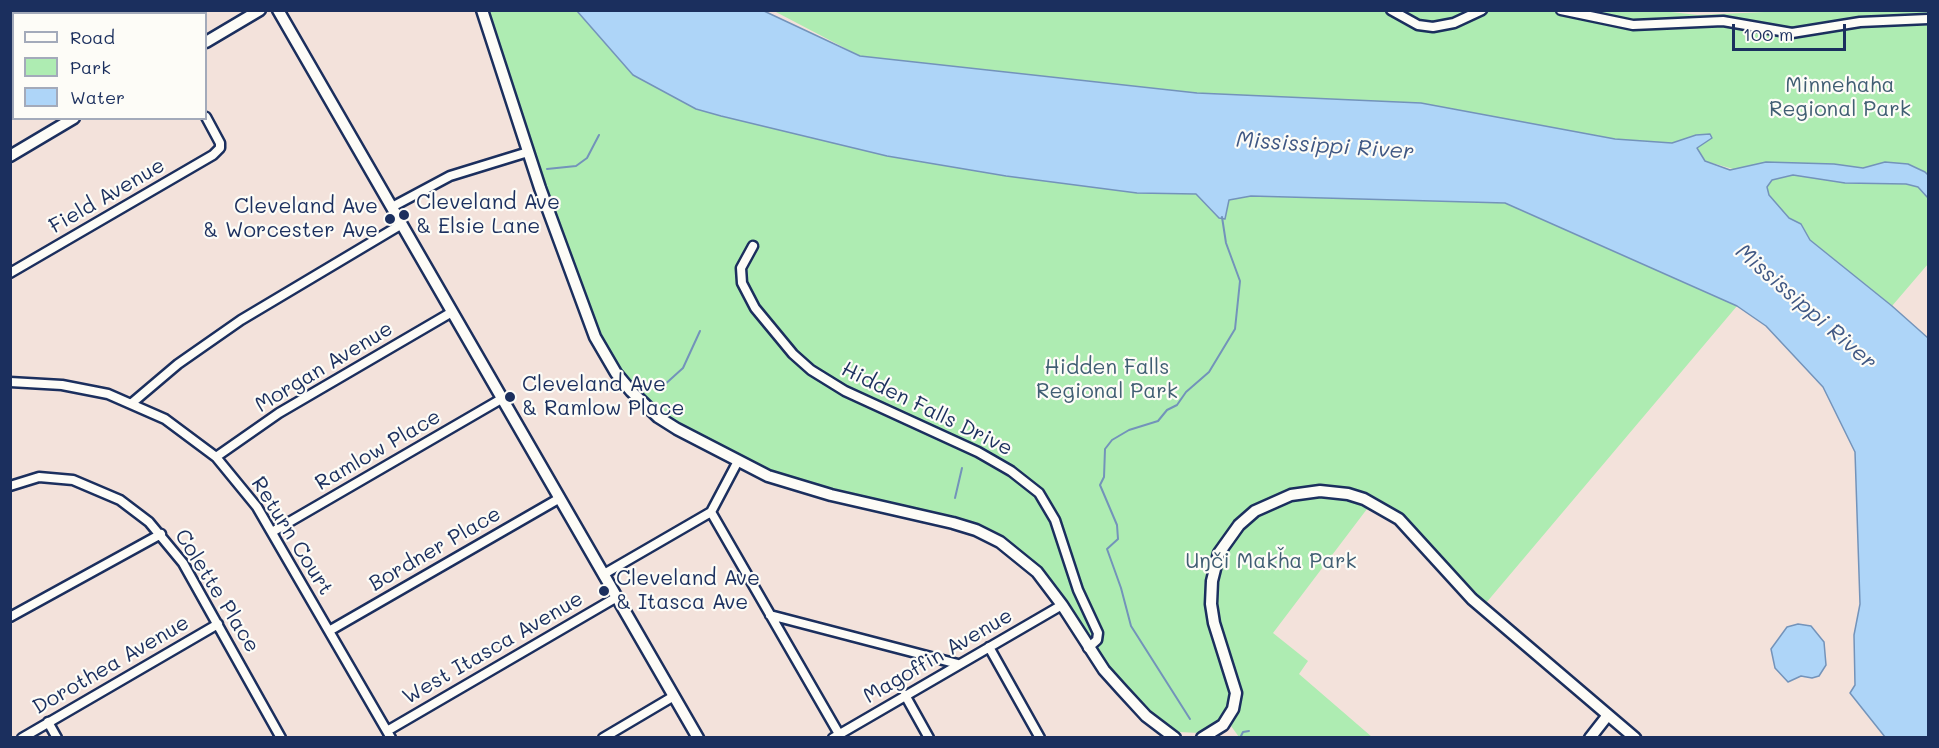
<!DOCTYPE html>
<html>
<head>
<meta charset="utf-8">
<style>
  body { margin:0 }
  #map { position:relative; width:1939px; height:748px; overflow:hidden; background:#f3e2db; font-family:Mali,sans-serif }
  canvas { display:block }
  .frame { position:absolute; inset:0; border:12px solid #1b2f5e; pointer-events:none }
  .legend { position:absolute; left:12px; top:12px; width:195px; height:108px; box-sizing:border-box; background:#fdfcf7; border:2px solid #a3aaba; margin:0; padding:8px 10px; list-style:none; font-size:18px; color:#1b2f5e }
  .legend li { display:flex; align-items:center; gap:12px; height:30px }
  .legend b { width:30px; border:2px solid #a3aaba }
  .scale { position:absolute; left:1732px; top:24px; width:114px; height:27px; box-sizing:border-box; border:3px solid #1b2f5e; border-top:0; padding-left:8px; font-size:18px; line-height:21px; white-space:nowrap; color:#1b2f5e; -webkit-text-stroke:4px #fdfcf7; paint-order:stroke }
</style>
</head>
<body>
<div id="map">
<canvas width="1939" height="748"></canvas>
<div class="frame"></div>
<ul class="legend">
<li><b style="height:8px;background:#fdfcf7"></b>Road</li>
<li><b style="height:16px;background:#aeecb2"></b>Park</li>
<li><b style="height:16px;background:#aed5f8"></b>Water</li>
</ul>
<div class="scale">100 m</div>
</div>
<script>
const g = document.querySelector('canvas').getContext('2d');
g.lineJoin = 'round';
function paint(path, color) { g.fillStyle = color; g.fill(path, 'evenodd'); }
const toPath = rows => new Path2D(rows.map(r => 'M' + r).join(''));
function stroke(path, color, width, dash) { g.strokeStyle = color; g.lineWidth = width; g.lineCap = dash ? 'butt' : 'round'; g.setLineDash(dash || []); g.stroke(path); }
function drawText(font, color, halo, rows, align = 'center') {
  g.font = font + ' Mali,sans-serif'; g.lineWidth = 4.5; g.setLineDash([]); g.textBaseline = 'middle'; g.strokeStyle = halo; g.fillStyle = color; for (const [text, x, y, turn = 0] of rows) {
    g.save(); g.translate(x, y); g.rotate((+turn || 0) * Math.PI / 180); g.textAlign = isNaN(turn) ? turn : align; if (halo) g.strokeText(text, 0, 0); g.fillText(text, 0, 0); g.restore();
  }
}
const green = toPath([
  [1653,10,1698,15,1809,10,1928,11,1928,264,1892,306,1810,240,1801,224,1789,218,1769,195,1767,187,1772,180,1705,161,1692,138,1672,143,1615,139,1421,103,1197,93,860,56,774,11],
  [486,11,577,11,633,75,696,109,887,156,1137,193,1196,194,1219,218,1225,219,1229,200,1251,196,1505,203,1737,306,1486,603,1401,513,1375,497,1344,488,1315,486,1280,493,1255,504,1233,523,1224,536,1213,556,1206,584,1206,617,1228,680,1229,704,1218,721,1209,728,1200,733,1179,732,1162,724,1140,703,1100,655,1052,582,1029,557,1009,541,961,519,782,476,674,421,652,404,633,385,610,353,585,302],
  [1319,495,1345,497,1370,505,1273,633,1308,661,1299,674,1372,737,1239,737,1231,726,1239,711,1241,692,1217,619,1215,598,1220,564,1241,531,1258,515,1278,504]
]);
const water = toPath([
  [577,11,764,11,860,56,1197,93,1421,103,1615,139,1672,143,1696,135,1710,134,1712,138,1697,148,1705,161,1730,170,1766,162,1834,164,1863,168,1885,162,1908,164,1925,172,1928,175,1928,198,1918,187,1906,184,1845,183,1793,175,1772,180,1767,187,1769,195,1789,218,1801,224,1810,240,1892,306,1928,338,1928,737,1885,737,1850,693,1855,685,1854,635,1860,604,1855,452,1823,387,1766,326,1737,306,1505,203,1251,196,1229,200,1225,219,1219,218,1196,194,1137,193,1006,176,887,156,721,116,696,109,633,75,577,11],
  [1798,624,1811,626,1824,642,1826,665,1819,676,1812,678,1801,676,1788,682,1775,668,1771,649,1787,627,1798,624]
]);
const stream = toPath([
  [547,169,576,166,587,158,599,135],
  [662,387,683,368,700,331],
  [955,498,962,468],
  [1190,719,1131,626,1121,588,1107,549,1118,539,1117,525,1100,485,1104,477,1105,449,1112,440,1129,430,1158,421,1167,410,1177,405,1186,392,1209,372,1235,329,1240,281,1226,243,1222,217],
  [1240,738,1243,732,1249,731]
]);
const minor = toPath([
  [12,10,14,14],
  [143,10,145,14],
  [1391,10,1418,25,1433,27,1454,23,1482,10],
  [1561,10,1633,25,1723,21,1792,33,1860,22,1928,19],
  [392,207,450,176,528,152],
  [753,246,741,268,742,283,755,308,793,354,811,370,845,391,978,452,1011,471,1039,493,1055,520,1078,590,1098,633,1097,640,1088,648],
  [10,273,213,155,220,148,220,143,206,117],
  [10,382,62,385,108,394,165,419,216,457,257,507,391,738],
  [132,403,178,364,241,320,402,224],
  [216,457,279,413,452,312],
  [10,486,39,477,73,480,120,500,149,522,183,563,281,738],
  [711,512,839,734],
  [272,532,503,398],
  [604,574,711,512,738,461],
  [770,615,958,664],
  [10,617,161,534],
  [329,631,560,498],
  [989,647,1040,738],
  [905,695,929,738],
  [48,722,57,738],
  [387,731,617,597],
  [22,738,218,624],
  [603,738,674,696],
  [833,738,1062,605]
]);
const tertiary = toPath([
  [278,10,698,738],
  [482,10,540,188,595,337,616,373,631,391,658,417,677,429,768,476,831,495,953,523,976,530,1000,542,1037,572,1062,605,1104,670,1122,690,1146,716,1175,738],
  [206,42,260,10],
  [10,156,74,118],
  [1202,738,1223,725,1233,709,1236,693,1214,623,1211,604,1212,581,1219,553,1239,525,1255,511,1291,495,1320,491,1348,494,1364,499,1399,519,1472,599,1635,738],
  [1590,738,1608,715]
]);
const markers = [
  [404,215,6,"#1b2f5e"],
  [390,219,6,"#1b2f5e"],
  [510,397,6,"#1b2f5e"],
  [604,591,6,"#1b2f5e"]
];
const parkNames = [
  ["Minnehaha",1840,86],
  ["Regional Park",1840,110],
  ["Hidden Falls",1107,368],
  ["Regional Park",1107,392],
  ["Uŋči Makȟa Park",1271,562]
];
const streetNames = [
  ["Field Avenue",107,196,-30],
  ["Morgan Avenue",324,367,-31],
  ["Hidden Falls Drive",927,409,26],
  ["Ramlow Place",378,450,-30],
  ["Return Court",292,536,58],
  ["Bordner Place",435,549,-30],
  ["Colette Place",217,591,58],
  ["West Itasca Avenue",493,648,-30],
  ["Magoffin Avenue",938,656,-30],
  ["Dorothea Avenue",111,665,-30]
];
const poiNames = [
  ["Cleveland Ave",416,203],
  ["& Elsie Lane",416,227],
  ["Cleveland Ave",378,207,"right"],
  ["& Worcester Ave",378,231,"right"],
  ["Cleveland Ave",522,385],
  ["& Ramlow Place",522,409],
  ["Cleveland Ave",616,579],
  ["& Itasca Ave",616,603]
];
const waterNames = [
  ["Mississippi River",1325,146,4],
  ["Mississippi River",1806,307,41]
];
paint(green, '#aeecb2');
paint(water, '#aed5f8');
stroke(water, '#7393ba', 1.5);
stroke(stream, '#7393ba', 2);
stroke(minor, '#1b2f5e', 13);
stroke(tertiary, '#1b2f5e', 15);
stroke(minor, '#fdfcf7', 8);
stroke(tertiary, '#fdfcf7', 10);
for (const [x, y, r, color] of markers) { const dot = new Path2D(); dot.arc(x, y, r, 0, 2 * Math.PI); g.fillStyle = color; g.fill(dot); stroke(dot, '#fdfcf7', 2); }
drawText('21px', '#405e73', '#fdfcf7', parkNames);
drawText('21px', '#1b2f5e', '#fdfcf7', streetNames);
drawText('21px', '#1b2f5e', '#fdfcf7', poiNames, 'left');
drawText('italic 22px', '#405884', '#fdfcf7', waterNames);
</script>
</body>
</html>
